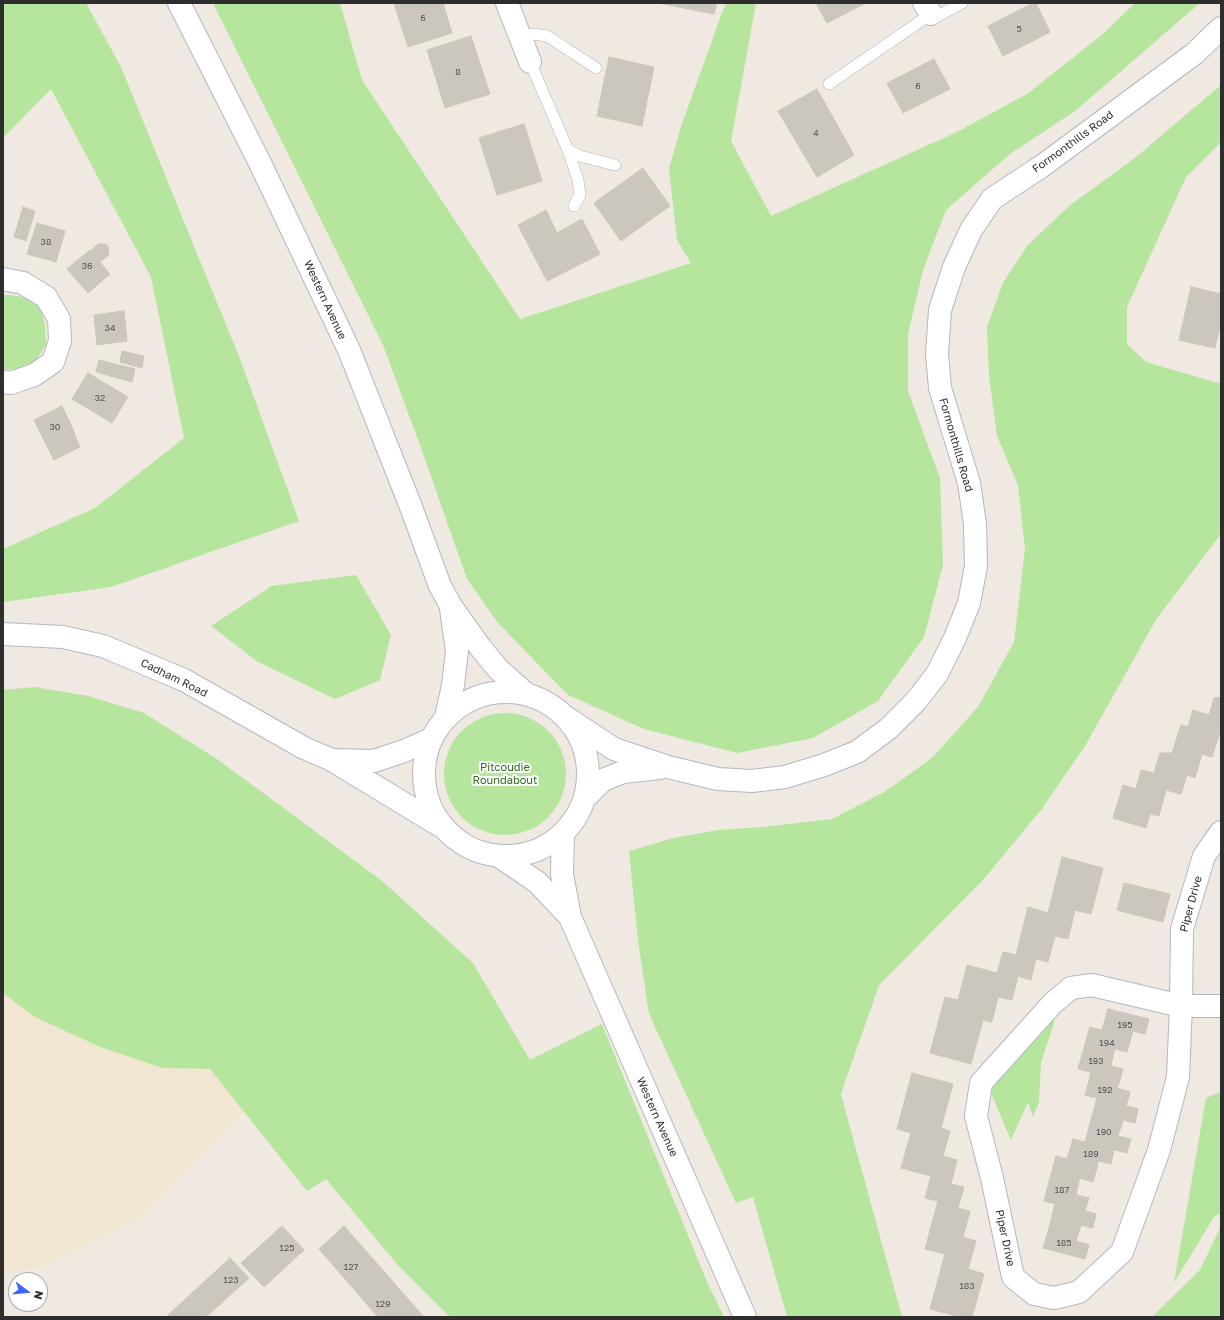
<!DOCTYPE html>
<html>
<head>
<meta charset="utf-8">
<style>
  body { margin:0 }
  #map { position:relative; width:1224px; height:1320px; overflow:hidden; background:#efe9e1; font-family:"Golos Text",sans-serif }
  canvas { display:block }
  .frame { position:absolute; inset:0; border:4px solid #2e2e2e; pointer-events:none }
  .north { position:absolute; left:8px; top:1272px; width:40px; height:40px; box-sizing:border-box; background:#fff; border:1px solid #ababab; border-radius:50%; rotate:106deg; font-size:11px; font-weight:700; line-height:16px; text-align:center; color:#2e2e2e }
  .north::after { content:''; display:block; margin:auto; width:14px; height:18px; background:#4264fb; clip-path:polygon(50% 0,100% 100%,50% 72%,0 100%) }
</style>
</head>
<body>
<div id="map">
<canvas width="1224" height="1320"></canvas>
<div class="frame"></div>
<div class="north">N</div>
</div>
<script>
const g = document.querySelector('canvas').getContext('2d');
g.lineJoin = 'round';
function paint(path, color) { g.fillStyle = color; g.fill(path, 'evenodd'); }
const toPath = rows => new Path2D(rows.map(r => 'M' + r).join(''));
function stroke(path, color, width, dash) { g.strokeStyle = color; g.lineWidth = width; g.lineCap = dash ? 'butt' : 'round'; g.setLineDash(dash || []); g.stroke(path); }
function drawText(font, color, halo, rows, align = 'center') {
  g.font = font + ' "Golos Text",sans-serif'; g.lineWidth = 4; g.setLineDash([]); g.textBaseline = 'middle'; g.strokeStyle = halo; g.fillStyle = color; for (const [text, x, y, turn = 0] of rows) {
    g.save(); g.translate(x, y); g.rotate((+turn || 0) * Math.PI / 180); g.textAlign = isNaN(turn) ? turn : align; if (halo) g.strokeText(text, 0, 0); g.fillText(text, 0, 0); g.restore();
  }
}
const education = toPath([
  [3,993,35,1017,100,1047,162,1068,210,1069,244,1112,143,1217,46,1266,3,1273]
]);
const green = toPath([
  [3,3,86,3,121,67,240,359,299,521,111,587,3,602,3,549,95,508,184,438,151,277,51,89,3,138],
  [213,3,340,3,362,80,520,319,691,263,677,240,669,168,683,121,723,10,727,3,756,3,731,141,771,216,957,132,1027,94,1103,34,1135,3,1200,3,1075,111,1010,154,946,210,923,270,908,334,908,391,940,478,943,565,924,637,878,701,813,738,737,753,644,729,568,695,498,623,467,579,425,459,383,345],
  [1221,85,1221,142,1186,177,1127,307,1127,344,1146,362,1221,384,1221,534,1157,618,1085,746,1041,810,983,880,879,985,841,1094,902,1317,787,1317,753,1197,736,1203,649,1014,638,940,629,851,674,838,718,830,764,827,832,819,886,791,933,757,978,707,1014,642,1025,549,1018,485,997,436,989,376,987,327,1003,283,1027,246,1069,206,1136,157],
  [6,295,18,296,33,301,41,310,45,325,46,345,36,360,23,368,9,370,3,369,3,296],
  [356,575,391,635,380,680,335,699,258,662,211,626,272,586],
  [35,687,88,696,144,713,217,759,381,880,473,963,530,1060,602,1024,707,1282,724,1317,450,1317,397,1264,326,1179,307,1191,210,1069,162,1068,100,1047,35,1017,3,993,3,690],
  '444 774a61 61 0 1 1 122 0a61 61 0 1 1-122 0Z',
  [1055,1020,1041,1063,1039,1102,1033,1117,1028,1102,1011,1140,991,1093,997,1077,1048,1021],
  [1221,1092,1221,1213,1214,1217,1174,1283,1206,1098],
  [1221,1226,1221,1317,1152,1317,1200,1270]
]);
const building = toPath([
  [394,3,443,3,452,33,408,47,394,3],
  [658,3,717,3,714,14,658,3],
  [816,3,866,3,827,23,816,3],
  [1033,3,1036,3,1050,32,1003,56,988,26,1033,3],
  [471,36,490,94,445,108,427,50,471,36],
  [609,57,654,67,642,126,597,116,609,57],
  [934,59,950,89,903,113,887,83,934,59],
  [817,89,854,155,817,177,778,111,817,89],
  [524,124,542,181,497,195,479,138,524,124],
  [643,168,670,206,621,241,594,203,643,168],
  [23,207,35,211,26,241,14,237,23,207],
  [546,210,557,233,582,219,600,254,547,281,518,225,546,210],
  [37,223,65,231,56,262,27,254,37,223],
  [98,244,106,244,109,248,108,256,100,262,110,274,88,293,67,269,90,250,91,251,98,244],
  [1191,287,1221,294,1221,322,1215,348,1179,340,1191,287],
  [124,311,127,341,97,345,94,315,124,311],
  [122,351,144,356,142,368,120,362,122,351],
  [99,360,135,369,132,382,96,372,99,360],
  [88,373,128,397,112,423,72,399,88,373],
  [62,406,75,434,74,434,80,447,54,460,34,420,62,406],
  [1221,697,1221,733,1220,732,1212,757,1202,754,1195,778,1187,775,1181,794,1166,790,1159,816,1150,814,1146,828,1113,818,1123,785,1136,789,1141,770,1154,773,1160,753,1172,753,1181,725,1188,727,1193,710,1209,715,1214,698,1221,697],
  [1062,857,1103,868,1091,914,1075,910,1068,939,1055,936,1048,962,1036,959,1031,980,1018,976,1012,1000,998,997,992,1022,983,1020,971,1064,930,1053,945,997,958,1000,967,965,997,973,1003,952,1016,955,1028,907,1048,913,1062,857],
  [1124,883,1170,894,1163,922,1117,910,1124,883],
  [1108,1009,1149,1019,1145,1034,1133,1031,1131,1038,1102,1030,1108,1009],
  [1090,1027,1131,1038,1127,1052,1115,1049,1113,1056,1084,1048,1090,1027],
  [1084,1048,1113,1056,1111,1066,1123,1069,1120,1080,1078,1069,1084,1048],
  [912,1073,953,1084,941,1128,950,1131,943,1156,957,1160,951,1184,964,1187,958,1208,970,1211,963,1237,976,1241,968,1269,984,1274,972,1317,960,1317,930,1309,945,1254,925,1249,938,1201,925,1198,931,1176,901,1168,911,1133,897,1129,912,1073],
  [1091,1073,1120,1080,1117,1088,1130,1092,1126,1106,1085,1095,1091,1073],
  [1097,1098,1138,1109,1135,1123,1123,1120,1121,1127,1091,1120,1097,1098],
  [1091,1120,1121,1127,1118,1136,1131,1139,1127,1153,1085,1142,1091,1120],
  [1073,1139,1114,1150,1111,1164,1098,1161,1097,1167,1067,1159,1073,1139],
  [1056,1156,1097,1167,1093,1182,1080,1178,1078,1185,1050,1178,1056,1156],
  [1050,1178,1078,1185,1076,1195,1089,1198,1085,1211,1044,1201,1050,1178],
  [1055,1203,1096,1214,1093,1228,1081,1225,1079,1232,1050,1225,1055,1203],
  [1050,1225,1079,1232,1076,1241,1089,1245,1085,1259,1043,1248,1050,1225],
  [282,1226,304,1250,264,1287,241,1263,282,1226],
  [344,1226,424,1317,378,1317,319,1249,344,1226],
  [230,1258,249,1278,206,1317,166,1317,230,1258]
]);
const lane = toPath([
  [520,36,533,34,547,36,596,68],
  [530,62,568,150,580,156,615,165],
  [829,84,931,14,938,16,962,3],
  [568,150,578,180,580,195,574,206]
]);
const street = toPath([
  [507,3,530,62],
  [924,3,931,14],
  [3,279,23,283,46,297,59,319,60,341,53,362,34,375,11,383,3,382],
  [1221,832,1204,856,1182,929,1181,1006,1178,1077,1159,1150,1122,1252,1079,1292,1054,1298,1034,1294,1013,1277,992,1178,976,1116,981,1083,1053,1003,1071,988,1092,985,1181,1006,1221,1006]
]);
const secondary = toPath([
  [179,3,260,163,349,350,411,507,440,586,451,606,480,647,498,669,526,694],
  [3,634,63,637,103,646,184,680,304,748,332,760,439,825],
  '424 774a82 82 0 1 1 164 0a82 82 0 1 1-164 0Z',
  [446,717,453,685,457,651,451,609],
  [567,718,614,749,668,767,718,779,752,781,785,777,824,765,857,752,888,729,916,701,937,674,955,638,969,603,976,566,975,524,969,483,940,388,937,354,940,310,954,267,971,230,992,199,1042,166,1194,54,1221,28],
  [333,760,374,761,404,751,431,739],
  [585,798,603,780,623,772,660,768],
  [563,834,562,874,570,917,745,1317],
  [500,857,537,882,570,917]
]);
const numberNames = [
  ["6",423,18],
  ["5",1019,29],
  ["8",458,72],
  ["6",918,86],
  ["4",816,133],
  ["38",46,242],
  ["36",87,266],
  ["34",110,328],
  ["32",100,398],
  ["30",55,427],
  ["195",1125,1025],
  ["194",1107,1043],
  ["193",1096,1061],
  ["192",1105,1090],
  ["190",1104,1132],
  ["189",1091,1154],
  ["187",1062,1190],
  ["185",1064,1243],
  ["125",287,1248],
  ["127",351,1267],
  ["123",231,1280],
  ["183",967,1286],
  ["129",383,1304]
];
const streetNames = [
  ["Formonthills Road",1073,142,-36],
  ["Western Avenue",325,300,65],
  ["Formonthills Road",956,445,74],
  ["Cadham Road",174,678,26],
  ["Piper Drive",1191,904,-75],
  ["Western Avenue",657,1117,66],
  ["Piper Drive",1005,1238,78]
];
const parkNames = [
  ["Pitcoudie",505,768],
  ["Roundabout",505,781]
];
paint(education, '#f0e6d1');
paint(green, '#b6e59e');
paint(building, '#cbc7bf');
stroke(building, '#cbc5ba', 1);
stroke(lane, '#b4b7c1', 12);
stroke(street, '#b4b7c1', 24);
stroke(secondary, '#b4b7c1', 24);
stroke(lane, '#fff', 11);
stroke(street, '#fff', 22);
stroke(secondary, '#fff', 22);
drawText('9px', '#555452', null, numberNames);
drawText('11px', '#2e2e2e', '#fff', streetNames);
drawText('11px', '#2c6e1b', '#fff', parkNames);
</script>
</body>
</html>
